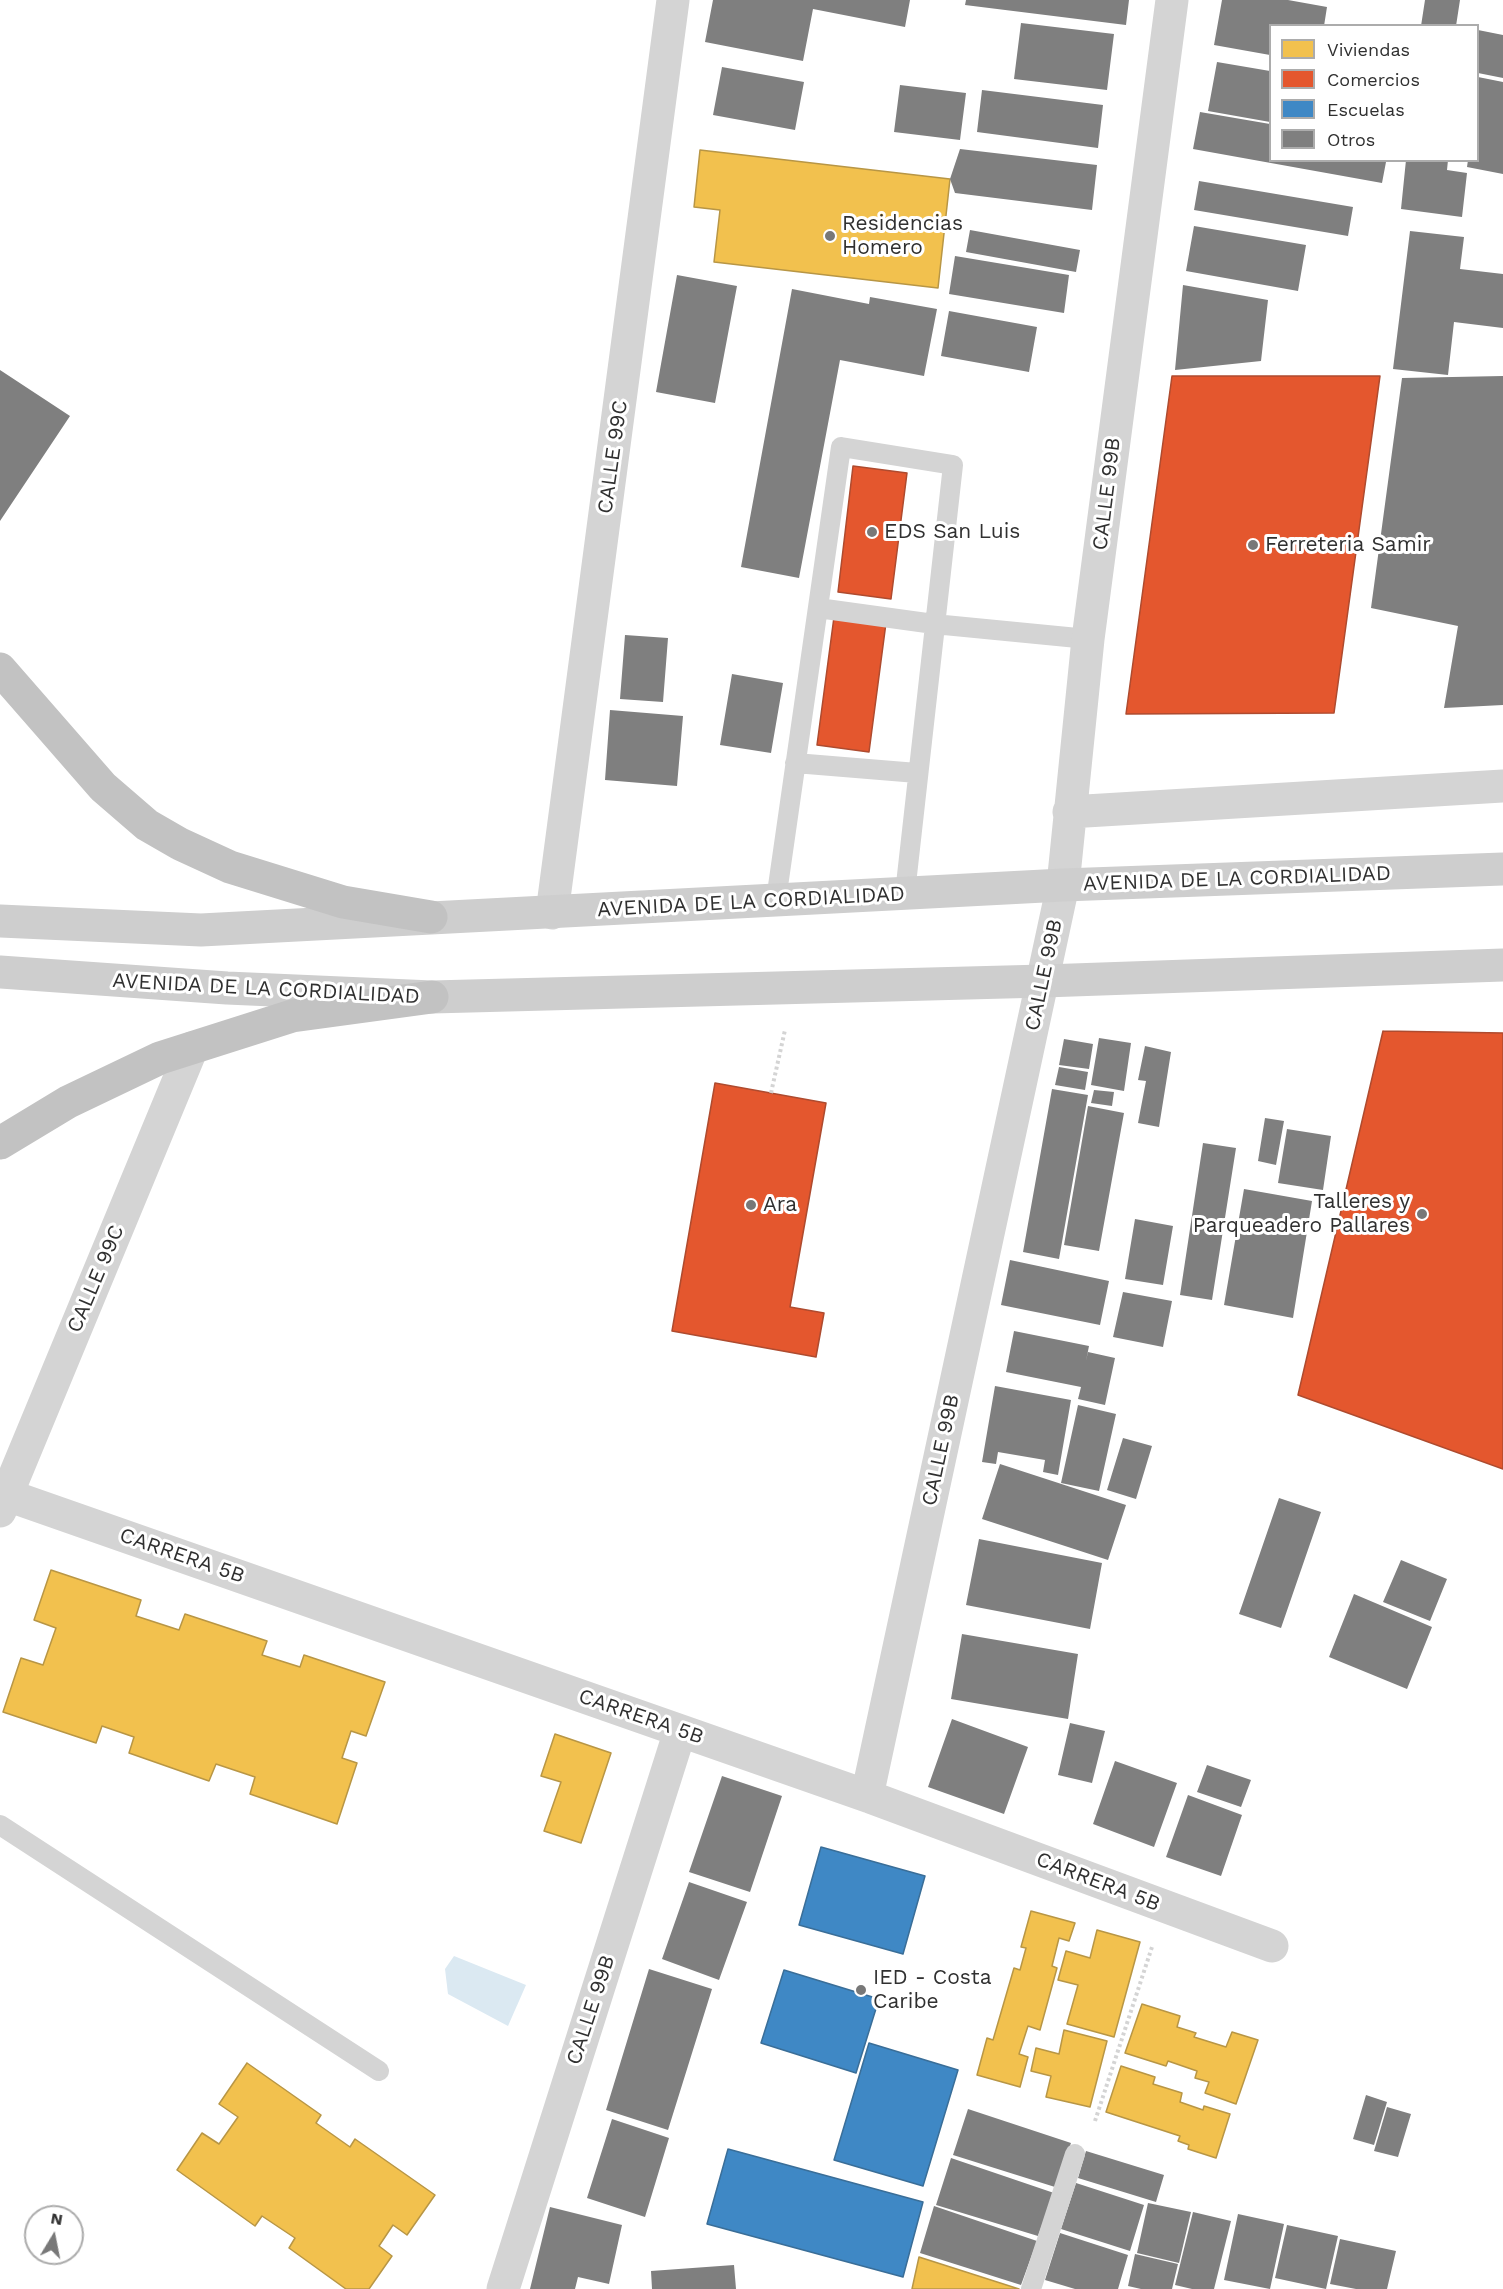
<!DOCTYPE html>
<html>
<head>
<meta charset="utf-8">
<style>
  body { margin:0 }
  #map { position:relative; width:1503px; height:2289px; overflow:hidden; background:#fff; font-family:"Work Sans",sans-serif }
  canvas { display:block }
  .legend { position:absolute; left:1269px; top:24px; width:210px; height:138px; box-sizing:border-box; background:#fff; border:2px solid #acacac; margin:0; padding:8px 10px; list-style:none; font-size:18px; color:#303030 }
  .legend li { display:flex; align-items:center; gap:12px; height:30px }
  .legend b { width:30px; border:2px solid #acacac }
  .north { position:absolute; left:24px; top:2205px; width:60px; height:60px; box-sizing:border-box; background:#fff; border:2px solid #acacac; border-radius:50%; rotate:10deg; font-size:16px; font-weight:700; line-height:24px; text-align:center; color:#303030 }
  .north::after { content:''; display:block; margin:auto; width:21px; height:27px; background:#787878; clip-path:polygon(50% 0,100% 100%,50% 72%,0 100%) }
</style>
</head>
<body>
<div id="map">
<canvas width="1503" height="2289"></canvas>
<ul class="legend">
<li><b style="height:16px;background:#f2c14e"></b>Viviendas</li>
<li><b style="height:16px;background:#e4572e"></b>Comercios</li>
<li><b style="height:16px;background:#3f88c5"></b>Escuelas</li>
<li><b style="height:16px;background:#7f7f7f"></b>Otros</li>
</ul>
<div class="north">N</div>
</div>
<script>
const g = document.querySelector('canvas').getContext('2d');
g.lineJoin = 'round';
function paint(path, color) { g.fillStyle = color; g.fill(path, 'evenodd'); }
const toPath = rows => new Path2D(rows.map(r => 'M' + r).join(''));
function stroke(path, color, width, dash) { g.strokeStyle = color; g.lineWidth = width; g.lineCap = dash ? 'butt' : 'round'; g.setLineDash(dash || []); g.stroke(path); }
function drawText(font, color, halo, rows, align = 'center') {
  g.font = font + ' "Work Sans",sans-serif'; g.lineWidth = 6; g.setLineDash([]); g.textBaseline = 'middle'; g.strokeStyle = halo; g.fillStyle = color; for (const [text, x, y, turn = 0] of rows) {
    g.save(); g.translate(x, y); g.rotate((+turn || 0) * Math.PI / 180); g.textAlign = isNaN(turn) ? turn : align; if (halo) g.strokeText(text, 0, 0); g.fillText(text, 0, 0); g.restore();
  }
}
const water = toPath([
  [454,1956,526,1985,508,2026,448,1994,445,1969]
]);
const homes = toPath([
  [700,150,950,179,938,288,714,262,720,210,694,207,700,150],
  [51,1570,141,1600,136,1616,179,1630,185,1614,267,1641,262,1655,300,1667,304,1655,385,1682,366,1736,351,1731,342,1758,357,1763,337,1824,250,1794,255,1777,216,1764,209,1781,129,1753,134,1737,102,1726,96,1743,3,1712,21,1658,43,1665,56,1628,34,1620,51,1570],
  [555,1734,611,1753,581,1843,544,1831,561,1782,541,1776,555,1734],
  [1031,1911,1075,1923,1069,1941,1059,1938,1052,1966,1057,1968,1040,2030,1028,2026,1019,2054,1028,2057,1020,2087,977,2075,987,2038,993,2040,1014,1968,1020,1970,1026,1948,1021,1947,1031,1911],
  [1097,1930,1140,1942,1114,2037,1067,2024,1078,1985,1058,1980,1066,1951,1090,1958,1097,1930],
  [1142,2004,1180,2016,1177,2027,1196,2033,1194,2037,1226,2047,1232,2032,1258,2040,1236,2104,1205,2093,1209,2082,1195,2078,1197,2071,1168,2061,1166,2066,1125,2053,1142,2004],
  [1064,2030,1107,2041,1090,2107,1046,2097,1051,2076,1031,2071,1036,2048,1059,2054,1064,2030],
  [247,2063,321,2115,316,2123,350,2147,355,2139,435,2195,407,2235,393,2225,379,2246,392,2256,369,2289,346,2289,289,2248,295,2238,262,2216,255,2226,177,2170,202,2133,219,2144,238,2117,219,2104,247,2063],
  [1121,2066,1155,2077,1153,2084,1182,2093,1180,2102,1203,2110,1204,2106,1230,2114,1216,2158,1188,2149,1189,2145,1178,2141,1180,2136,1106,2112,1121,2066],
  [919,2257,1019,2289,912,2289,919,2257]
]);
const shops = toPath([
  [1172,376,1380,376,1334,713,1126,714,1172,376],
  [853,466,907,473,891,599,838,592,853,466],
  [834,617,886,623,869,752,817,745,834,617],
  [1383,1031,1503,1033,1503,1469,1298,1395,1383,1031],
  [715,1083,826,1103,790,1307,824,1313,816,1357,672,1331,715,1083]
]);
const schools = toPath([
  [821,1847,925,1876,903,1954,799,1925,821,1847],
  [784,1970,879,1999,856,2073,761,2043,784,1970],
  [869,2043,958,2070,923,2186,834,2160,869,2043],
  [728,2149,923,2202,903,2277,707,2224,728,2149]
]);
const building = toPath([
  [713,0,910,0,905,27,813,9,803,61,705,42],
  [966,0,1129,0,1126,25,965,5],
  [1222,0,1288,0,1327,7,1324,26,1270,26,1270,55,1214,45],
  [1425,0,1460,0,1456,26,1421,26],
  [1021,23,1114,34,1107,90,1014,79],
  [1478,30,1503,35,1503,78,1478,73],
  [1217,62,1270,71,1270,122,1208,111],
  [722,67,804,82,795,130,713,115],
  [1478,77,1503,82,1503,174,1467,167,1468,160,1478,160],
  [900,85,966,93,960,140,894,132],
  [982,90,1103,105,1098,148,977,132],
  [1200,112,1270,124,1270,160,1386,162,1382,183,1193,149],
  [960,149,1097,165,1092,210,955,193,950,179],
  [1406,160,1448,160,1447,170,1467,173,1462,217,1401,209],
  [1199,181,1353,207,1348,236,1194,210],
  [1194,226,1306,245,1298,291,1186,271],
  [970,230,1080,250,1076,272,966,252],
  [1410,231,1464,237,1460,269,1503,274,1503,328,1454,322,1448,375,1393,369],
  [955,256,1069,275,1064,313,949,294],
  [677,275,737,286,715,403,656,392],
  [1183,285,1268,300,1261,361,1175,370],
  [792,289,869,304,870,297,937,309,924,376,840,360,799,578,741,567],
  [949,311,1037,327,1029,372,941,356],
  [0,370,70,416,0,521],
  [1503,376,1503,705,1444,708,1458,626,1371,608,1402,378],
  [625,635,668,638,663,702,620,699],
  [732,674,783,683,771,753,720,745],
  [610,710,683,716,677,786,605,780],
  [1099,1038,1131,1043,1124,1091,1091,1085],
  [1064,1039,1093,1044,1089,1069,1059,1065],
  [1145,1046,1171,1052,1159,1127,1138,1123,1146,1081,1138,1080],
  [1059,1067,1088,1072,1085,1090,1055,1085],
  [1052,1089,1088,1095,1059,1259,1023,1252],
  [1094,1090,1114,1092,1112,1106,1091,1103],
  [1088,1106,1124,1113,1099,1251,1064,1245],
  [1265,1118,1284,1121,1276,1165,1258,1161],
  [1287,1129,1331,1136,1323,1190,1278,1183],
  [1203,1143,1236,1148,1212,1300,1180,1295],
  [1244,1189,1312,1201,1293,1318,1224,1305],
  [1135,1219,1173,1226,1163,1285,1125,1279],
  [1010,1260,1109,1281,1100,1325,1001,1305],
  [1123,1292,1172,1301,1163,1347,1113,1337],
  [1014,1331,1089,1346,1086,1361,1088,1352,1115,1358,1105,1405,1078,1399,1081,1387,1006,1372],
  [995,1386,1071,1400,1058,1475,1043,1472,1045,1460,998,1452,996,1464,982,1462],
  [1078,1405,1116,1414,1099,1491,1061,1483],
  [1123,1438,1152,1446,1136,1499,1107,1490],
  [1000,1464,1126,1505,1108,1560,982,1519],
  [1279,1498,1321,1512,1281,1628,1239,1614],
  [979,1539,1102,1563,1090,1629,966,1605],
  [1401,1560,1447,1579,1430,1621,1383,1602],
  [1354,1594,1432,1627,1407,1689,1329,1657],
  [962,1634,1078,1654,1068,1719,951,1699],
  [952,1719,1028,1747,1004,1814,928,1787],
  [1070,1723,1105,1731,1092,1783,1058,1775],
  [1115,1761,1177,1783,1154,1847,1093,1824],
  [1207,1765,1251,1780,1241,1807,1197,1792],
  [722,1776,782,1796,750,1892,689,1872],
  [1188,1795,1242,1815,1221,1876,1166,1857],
  [689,1882,747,1902,719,1980,662,1959],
  [649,1969,712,1989,668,2130,606,2110],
  [1366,2095,1387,2102,1374,2145,1353,2139],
  [1387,2107,1411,2114,1398,2157,1374,2151],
  [968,2109,1071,2143,1055,2187,953,2155],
  [612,2119,669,2138,645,2217,587,2198],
  [1086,2151,1164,2175,1156,2202,1078,2178],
  [951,2158,1054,2193,1038,2236,936,2205],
  [1076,2183,1144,2205,1130,2251,1061,2229],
  [1148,2203,1191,2212,1179,2263,1137,2253],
  [934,2206,1037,2241,1021,2285,920,2253],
  [550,2207,622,2225,609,2284,578,2277,575,2289,530,2289],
  [1193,2212,1231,2221,1214,2289,1192,2289,1175,2285],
  [1238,2214,1284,2224,1270,2289,1224,2280],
  [1287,2225,1338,2236,1326,2289,1275,2278],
  [1060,2233,1128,2255,1118,2289,1075,2289,1045,2280],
  [1340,2239,1396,2251,1387,2289,1356,2289,1330,2284],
  [1135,2254,1178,2264,1172,2289,1141,2289,1128,2286],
  [734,2265,736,2289,652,2289,651,2271]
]);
const path = toPath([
  [771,1093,785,1030],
  [1095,2121,1152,1947]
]);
const lane = toPath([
  [818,608,934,624,1088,639],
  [795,763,917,773],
  [776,900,841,447,953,465,905,893],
  [0,1825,379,2071],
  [1031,2289,1075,2154]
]);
const street = toPath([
  [1069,812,1503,786],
  [552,913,673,0],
  [7,1495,867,1796,1272,1946],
  [0,1511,192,1048],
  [867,1796,1063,885,1088,639,1172,0],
  [503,2289,680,1731]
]);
const secondary = toPath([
  [0,921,201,930,1063,885,1503,869],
  [0,972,227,988,432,997,1044,981,1503,965]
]);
const highway = toPath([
  [0,669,103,787,147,825,180,844,230,867,343,902,431,917],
  [0,1143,68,1102,160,1058,292,1016,432,997]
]);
const markers = [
  [830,236,6,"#787878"],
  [872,532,6,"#787878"],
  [1253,545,6,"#787878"],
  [751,1205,6,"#787878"],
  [1422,1214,6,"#787878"],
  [861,1990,6,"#787878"]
];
const poiNames = [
  ["Residencias",842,224],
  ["Homero",842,248],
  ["EDS San Luis",884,532],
  ["Ferreteria Samir",1265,545],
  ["Talleres y",1410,1202,"right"],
  ["Parqueadero Pallares",1410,1226,"right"],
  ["Ara",763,1205],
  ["IED - Costa",873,1978],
  ["Caribe",873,2002]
];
const streetNames = [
  ["CALLE 99C",613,457,-82],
  ["CALLE 99B",1107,494,-83],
  ["AVENIDA DE LA CORDIALIDAD",1237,879,-2],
  ["AVENIDA DE LA CORDIALIDAD",751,902,-3],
  ["CALLE 99B",1044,975,-78],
  ["AVENIDA DE LA CORDIALIDAD",266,989,3],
  ["CALLE 99C",96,1279,-67],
  ["CALLE 99B",941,1450,-78],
  ["CARRERA 5B",182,1556,19],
  ["CARRERA 5B",641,1717,19],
  ["CARRERA 5B",1098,1882,21],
  ["CALLE 99B",591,2010,-72]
];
paint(water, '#dbe9f2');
paint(homes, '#f2c14e');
stroke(homes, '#b89645', 1.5);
paint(shops, '#e4572e');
stroke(shops, '#ae4b2f', 1.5);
paint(schools, '#3f88c5');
stroke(schools, '#3a6e98', 1.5);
paint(building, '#7f7f7f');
stroke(path, '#d4d4d4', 4, [3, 3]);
stroke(lane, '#d4d4d4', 20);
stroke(street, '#d4d4d4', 33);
stroke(secondary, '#cecece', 33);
stroke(highway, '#c2c2c2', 33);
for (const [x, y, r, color] of markers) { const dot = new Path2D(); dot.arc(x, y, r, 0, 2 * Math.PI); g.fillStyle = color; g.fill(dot); stroke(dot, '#fff', 2); }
drawText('21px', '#303030', '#fff', poiNames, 'left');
drawText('21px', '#303030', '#fff', streetNames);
</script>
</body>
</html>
